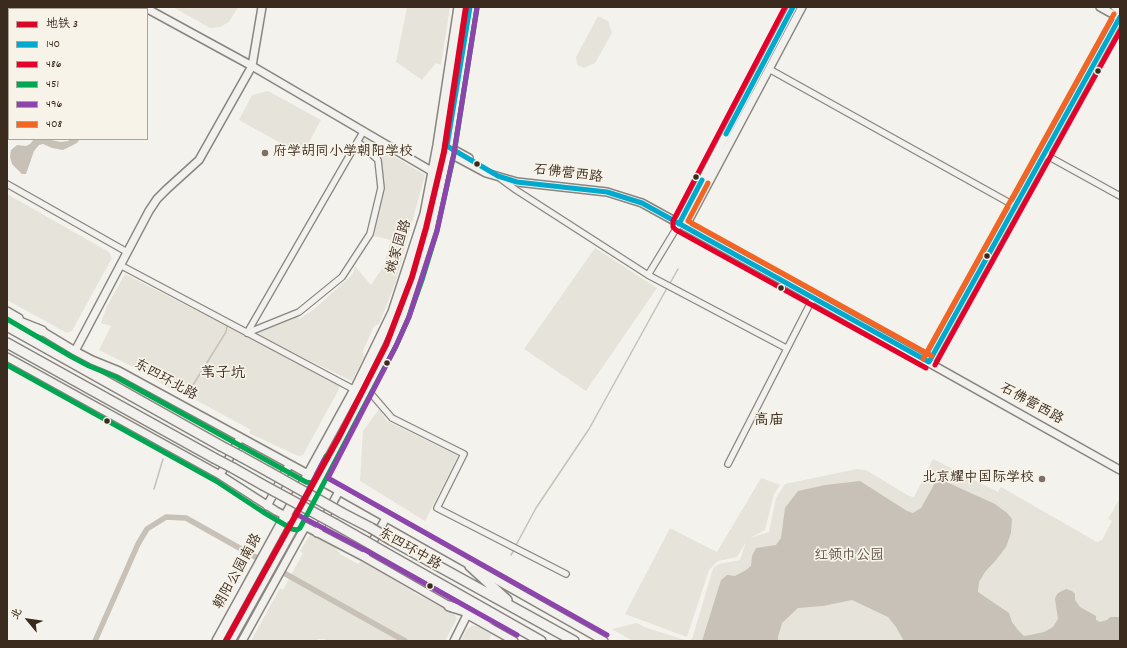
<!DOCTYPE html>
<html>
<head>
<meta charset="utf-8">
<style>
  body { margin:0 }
  #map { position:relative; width:1127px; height:648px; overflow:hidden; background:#f4f2ec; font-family:Dekko,"LXGW WenKai TC",sans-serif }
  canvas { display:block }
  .frame { position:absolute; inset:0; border:8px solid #3b2a1e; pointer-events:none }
  .legend { position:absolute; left:8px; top:8px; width:140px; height:132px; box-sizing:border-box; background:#f7f3e8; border:1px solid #aca397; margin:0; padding:5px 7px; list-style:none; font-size:12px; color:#3b2a1e }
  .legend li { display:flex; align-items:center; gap:8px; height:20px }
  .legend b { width:20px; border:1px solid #aca397 }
  .north { position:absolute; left:8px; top:600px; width:40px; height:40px; -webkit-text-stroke:3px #f7f3e8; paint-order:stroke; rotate:299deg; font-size:11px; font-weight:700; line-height:16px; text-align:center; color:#3b2a1e }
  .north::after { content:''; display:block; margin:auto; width:14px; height:18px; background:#3b2a1e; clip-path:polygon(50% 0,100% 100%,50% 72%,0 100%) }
</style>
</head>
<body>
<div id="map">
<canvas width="1127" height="648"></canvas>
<div class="frame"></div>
<ul class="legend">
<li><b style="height:5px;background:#d90627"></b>地铁 3</li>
<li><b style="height:5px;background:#00a9ce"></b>140</li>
<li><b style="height:5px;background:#e4002b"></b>486</li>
<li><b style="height:5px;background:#00a651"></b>451</li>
<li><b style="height:5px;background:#8e44ad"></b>496</li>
<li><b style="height:5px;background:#f26522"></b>408</li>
</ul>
<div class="north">北</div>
</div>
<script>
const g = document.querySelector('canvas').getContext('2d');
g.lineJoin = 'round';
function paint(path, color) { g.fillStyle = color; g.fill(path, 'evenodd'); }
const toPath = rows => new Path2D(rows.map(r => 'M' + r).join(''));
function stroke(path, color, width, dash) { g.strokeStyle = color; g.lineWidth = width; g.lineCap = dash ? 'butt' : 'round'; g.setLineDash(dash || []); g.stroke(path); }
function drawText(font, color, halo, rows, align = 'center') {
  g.font = font + ' Dekko,"LXGW WenKai TC",sans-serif'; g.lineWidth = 3.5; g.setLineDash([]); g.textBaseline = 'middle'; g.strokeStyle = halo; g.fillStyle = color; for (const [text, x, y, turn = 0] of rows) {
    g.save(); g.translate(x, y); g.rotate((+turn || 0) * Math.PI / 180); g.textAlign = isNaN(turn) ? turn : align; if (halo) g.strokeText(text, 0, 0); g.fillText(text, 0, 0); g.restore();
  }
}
const green = toPath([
  [173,7,238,7,229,22,220,27,210,28],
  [407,7,450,7,441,65,436,63,422,80,396,62],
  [598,16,608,21,612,33,595,63,584,68,577,65,576,57],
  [268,91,321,120,302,155,239,120,252,95],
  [364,138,425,175,395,284,379,324,374,326,363,351,364,357,352,381,302,357,256,333,298,316,299,319,313,310,353,274,355,266,371,285,383,267,391,240,374,236,384,186,381,156,362,141],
  [7,194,109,252,112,258,72,331,67,333,7,300],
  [595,248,657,288,586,391,524,349],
  [125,274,339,384,339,389,303,455,300,456,296,455,249,433,251,430,189,396,172,390,141,371,99,350,111,326,101,323,107,306],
  [379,409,387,421,458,456,425,521,360,481,363,431],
  [933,459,998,492,1001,487,1097,542,1102,540,1112,521,1108,519,1119,500,1120,500,1120,641,633,641,612,629,637,623,644,627,688,641,692,639,712,572,714,567,719,564,740,560,746,542,737,557,718,561,709,570,687,637,625,614,670,528,717,552,761,478,780,485,774,494,765,530,750,538,769,532,776,498,785,484,857,469,866,470,909,496,914,497],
  [311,534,335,547,340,554,358,564,361,561,367,563,418,595,453,613,457,618,445,641,328,641,324,639,318,639,315,641,251,641,280,588,283,590,303,553,300,551,309,536],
  [471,626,476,626,491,634,489,641,461,641,466,630]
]);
const water = toPath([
  [34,139,46,139,61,142,68,141,71,139,80,139,77,143,63,150,52,148,43,144,39,145,34,151,26,174,22,174,12,164,10,157,11,150,17,145,26,146,30,144],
  [942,480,995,504,1007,513,1012,519,1011,533,1006,547,996,560,985,572,979,582,978,592,1009,613,1012,622,1018,630,1024,636,1030,635,1044,632,1053,627,1058,619,1055,599,1056,596,1058,593,1066,589,1072,591,1075,594,1075,600,1080,607,1096,616,1096,620,1100,622,1107,620,1110,617,1120,617,1120,641,904,641,896,627,888,617,852,600,823,606,798,608,782,623,778,637,778,641,702,641,721,580,727,575,735,576,746,570,751,566,752,556,756,548,776,545,781,538,785,508,798,491,825,485,860,481,907,511,913,513,921,508,935,483]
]);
const stream = toPath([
  [669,285,678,269],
  [189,387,193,385,226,332,227,326],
  [154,489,163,459],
  [515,547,536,508,589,429,667,288],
  [511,555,514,550]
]);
const canal = toPath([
  [95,641,138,544,147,529,166,517,186,518,405,641]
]);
const minor = toPath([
  [769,69,1015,206],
  [1044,154,1120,196],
  [501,179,516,190,648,275,786,348],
  [7,184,127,252],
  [120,265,355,390],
  [648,275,679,224],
  [247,333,299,312,342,277,370,234,381,188,378,160,358,142],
  [247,333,363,132],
  [367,389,392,418,464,454,437,508,566,574],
  [728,464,813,298]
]);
const tertiary = toPath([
  [144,7,252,66,433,172],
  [1100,7,1120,18],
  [1115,7,1120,10],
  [447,146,469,158],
  [447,152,486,173,517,182,607,192,642,203,785,282,1120,470],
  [679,224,793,7],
  [685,227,802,7],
  [7,311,19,318],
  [37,328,75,351,92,360,119,371,339,491,604,641],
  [75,351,149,211,157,199,167,189,199,160,252,66,262,7],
  [7,357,220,475,276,511,364,557,453,608],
  [929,362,1120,17],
  [220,475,240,438],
  [267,506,289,465],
  [317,533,339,491],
  [364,557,386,518],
  [466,614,514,641],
  [242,641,305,527],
  [454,641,467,615]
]);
const primary = toPath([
  [217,641,357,386,393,312,425,214,438,145,459,7],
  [230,641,319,481,390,343,402,315,430,229,447,152,470,7]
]);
const trunk = toPath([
  [7,317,42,331],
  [7,326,221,446],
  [7,343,214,458],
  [240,456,269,472],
  [233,468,263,485],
  [342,513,371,528],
  [335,524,365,541],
  [391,540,574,641],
  [384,552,541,641],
  [470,566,507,600],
  [449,606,494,620]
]);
const trunkBridge = toPath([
  [221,446,240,456],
  [214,458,233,468],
  [269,472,342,513],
  [263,485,335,524],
  [371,528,391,540],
  [365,541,384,552]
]);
const bus1 = toPath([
  [470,7,447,146,498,176,517,182,607,192,642,203,929,362],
  [726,134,793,7],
  [679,224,702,180],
  [929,362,1120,17]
]);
const bus2 = toPath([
  [785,7,673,221,673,227,676,230,926,368],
  [935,365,1120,31]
]);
const bus3 = toPath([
  [7,319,72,357,89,366,116,377,306,482,311,483,315,480,326,456],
  [7,365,216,481,263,512,292,529,297,530,300,528,396,346,409,317,422,280,437,231,454,154,477,8]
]);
const bus4 = toPath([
  [477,8,454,153,437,231,409,317,396,346,328,478,607,635],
  [324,460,296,514,367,551,517,635]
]);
const bus5 = toPath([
  [708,183,688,221,932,356],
  [923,359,1114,14]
]);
const metro1 = toPath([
  [226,641,340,435,386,345,412,277,426,228,444,152,466,7]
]);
const markers = [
  [1098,71,3.5,"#3b2a1e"],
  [265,153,4,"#7c7066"],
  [477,164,3.5,"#3b2a1e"],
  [696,177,3.5,"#3b2a1e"],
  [987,256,3.5,"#3b2a1e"],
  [781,288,3.5,"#3b2a1e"],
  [387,363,3.5,"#3b2a1e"],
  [107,421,3.5,"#3b2a1e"],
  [1042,479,4,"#7c7066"],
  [430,586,3.5,"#3b2a1e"]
];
const poiNames = [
  ["府学胡同小学朝阳学校",273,153],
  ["北京耀中国际学校",1034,479,"right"]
];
const streetNames = [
  ["石佛营西路",568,175,7],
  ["姚家园路",400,247,-73],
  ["东四环北路",165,381,29],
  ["石佛营西路",1031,405,29],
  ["东四环中路",409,550,30],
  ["朝阳公园南路",239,572,-61]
];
const parkNames = [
  ["红领巾公园",849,557]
];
const neighbourhoodNames = [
  ["苇子坑",223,375],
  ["高庙",769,422]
];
paint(green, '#e6e3da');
paint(water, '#c7c1b7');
stroke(stream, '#c7c1b7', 1.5);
stroke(canal, '#c7c1b7', 5.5);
stroke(minor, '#898580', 8);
stroke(tertiary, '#898580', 10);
stroke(primary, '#898580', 12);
stroke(trunk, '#898580', 12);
stroke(minor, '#f2f1ed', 5.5);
stroke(tertiary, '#f2f1ed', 7);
stroke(primary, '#f2f1ed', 9);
stroke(trunk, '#f2f1ed', 9);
stroke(trunkBridge, '#898580', 12, []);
stroke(trunkBridge, '#f2f1ed', 9);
stroke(bus1, '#00a9ce', 5);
stroke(bus2, '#e4002b', 5);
stroke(bus3, '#00a651', 5);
stroke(bus4, '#8e44ad', 5);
stroke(bus5, '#f26522', 5);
stroke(metro1, '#d90627', 6);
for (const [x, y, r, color] of markers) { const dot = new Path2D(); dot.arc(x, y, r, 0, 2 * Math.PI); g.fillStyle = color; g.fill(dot); stroke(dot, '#f7f3e8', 1.5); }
drawText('14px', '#3b2a1e', '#f7f3e8', poiNames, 'left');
drawText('14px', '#3b2a1e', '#f7f3e8', streetNames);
drawText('14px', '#5b4c41', '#f7f3e8', parkNames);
drawText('15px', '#3b2a1e', '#f7f3e8', neighbourhoodNames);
</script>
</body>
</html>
